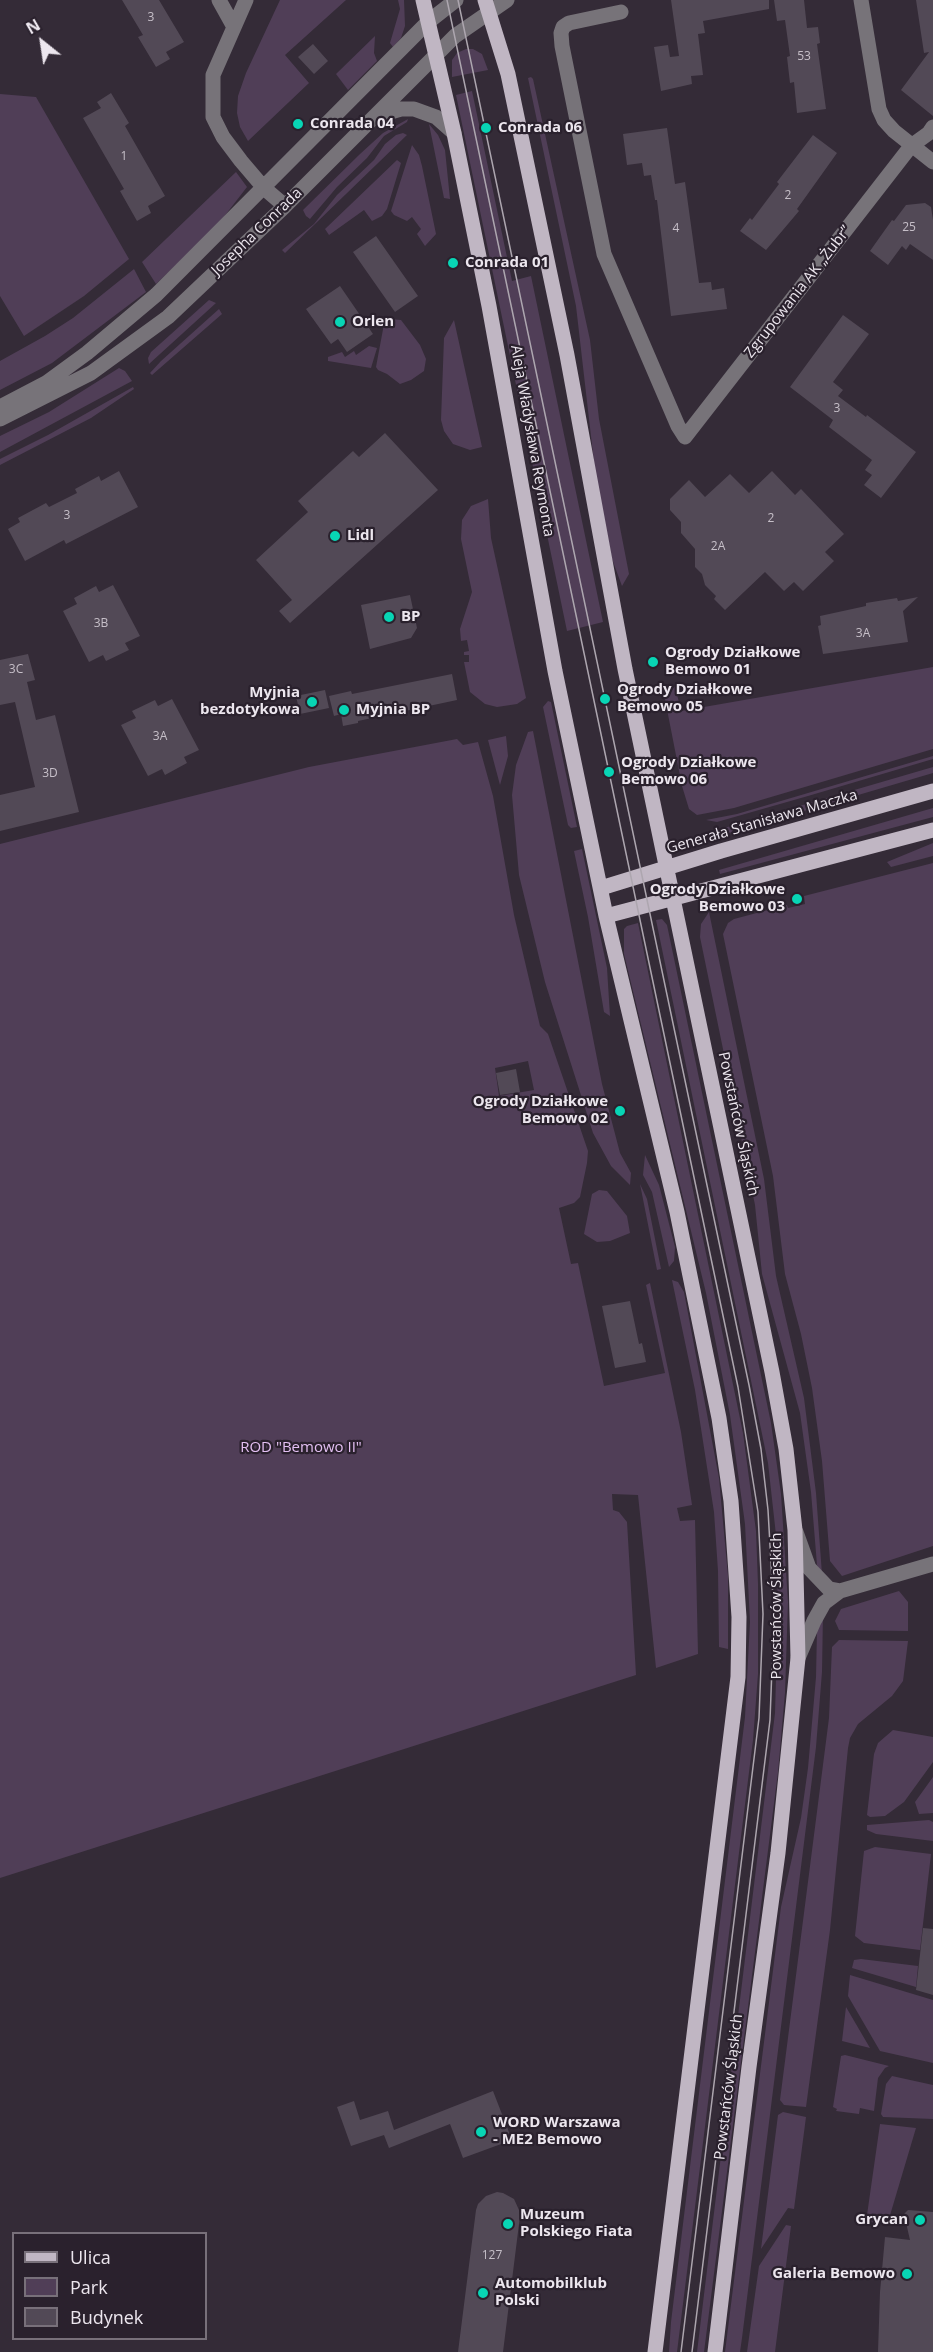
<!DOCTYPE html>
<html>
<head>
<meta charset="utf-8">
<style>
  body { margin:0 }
  #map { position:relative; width:933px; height:2352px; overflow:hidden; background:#342b37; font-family:"Open Sans",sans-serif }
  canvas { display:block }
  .legend { position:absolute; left:12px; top:2232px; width:195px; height:108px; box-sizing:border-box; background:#2a212d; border:2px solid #78707a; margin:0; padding:8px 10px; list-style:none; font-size:18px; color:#ece6ee }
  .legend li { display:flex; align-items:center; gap:12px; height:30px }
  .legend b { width:30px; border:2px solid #78707a }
  .north { position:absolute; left:12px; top:12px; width:60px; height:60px; -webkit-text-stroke:4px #2a212d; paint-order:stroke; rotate:330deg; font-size:16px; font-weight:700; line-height:24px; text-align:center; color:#ece6ee }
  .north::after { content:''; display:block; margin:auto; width:21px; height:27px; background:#ece6ee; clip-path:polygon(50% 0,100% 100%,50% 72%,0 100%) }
</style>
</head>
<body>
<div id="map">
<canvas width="933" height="2352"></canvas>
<ul class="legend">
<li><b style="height:8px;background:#c0b6c3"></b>Ulica</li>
<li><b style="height:16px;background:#503e57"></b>Park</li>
<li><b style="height:16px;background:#524956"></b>Budynek</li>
</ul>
<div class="north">N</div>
</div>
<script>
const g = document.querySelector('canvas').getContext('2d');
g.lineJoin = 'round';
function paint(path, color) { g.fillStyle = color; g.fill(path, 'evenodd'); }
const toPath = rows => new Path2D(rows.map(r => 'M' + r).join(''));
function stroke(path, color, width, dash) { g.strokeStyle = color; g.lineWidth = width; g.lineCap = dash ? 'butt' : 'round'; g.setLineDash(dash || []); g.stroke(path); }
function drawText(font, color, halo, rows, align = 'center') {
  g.font = font + ' "Open Sans",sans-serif'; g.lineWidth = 4.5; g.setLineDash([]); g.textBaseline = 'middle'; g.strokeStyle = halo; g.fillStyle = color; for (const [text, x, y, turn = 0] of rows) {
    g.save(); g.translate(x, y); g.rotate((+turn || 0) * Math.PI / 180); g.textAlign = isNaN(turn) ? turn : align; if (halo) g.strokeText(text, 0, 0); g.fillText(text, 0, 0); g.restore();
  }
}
const green = toPath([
  [280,0,346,0,285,55,309,83,248,141,240,127,237,113,238,96,246,73],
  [398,0,404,0,405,26,401,38,393,47,390,43,400,9],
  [375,36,374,53,377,61,348,90,336,74],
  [466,49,473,49,482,54,488,70,452,77,452,60,457,53],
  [531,77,533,79,590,340,599,419,629,574,622,586,612,559,595,471,576,306,528,78],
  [472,91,512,281,531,276,603,622,567,631,456,95],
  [0,94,36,97,129,259,84,296,24,336,0,296],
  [408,119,407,122,384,136,367,158,337,187,310,219,306,216,303,210,360,154,383,133],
  [429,124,438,135,445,150,450,199,444,198],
  [403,133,407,135,285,253,282,250,314,224,337,195,374,160,385,144,396,135],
  [412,145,419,155,422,166,436,234,425,246,417,234,421,229,412,217,407,221,394,215,391,211],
  [397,160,401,163,387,209,382,216,372,221,364,210,329,235,325,229],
  [236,172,247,187,216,227,156,284,142,262],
  [134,269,146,292,52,363,0,390,0,361,45,336,73,318],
  [209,300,216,303,149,364,148,358,151,352],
  [219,309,222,314,152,375,150,373,161,361],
  [390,319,401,320,420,345,426,359,424,371,411,380,400,384,387,374,378,370,376,367,384,324],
  [454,320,482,447,470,450,453,444,444,431,441,420,444,338],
  [369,346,377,348,371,368,328,361,328,357,342,352,345,357,354,351,356,355],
  [119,368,125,371,132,381,0,452,0,436,49,412],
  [133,387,134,389,91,418,0,465,0,459,48,435],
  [488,499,491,538,526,698,517,704,497,707,485,704,470,692,464,662,469,662,469,655,464,655,464,652,469,651,467,640,461,641,460,629,472,592,461,539,462,520,471,506],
  [933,667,933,749,734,808,697,815,689,809,682,786,664,694,671,692,675,686,681,711],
  [548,701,551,702,577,827,571,828,568,825,543,707],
  [533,731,602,1084,620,1153,631,1173,630,1185,611,1166,593,1133,545,982,519,875,512,795,516,765,528,732],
  [506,736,508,756,500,785,488,740],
  [457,739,463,745,478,742,493,796,514,915,540,1026,548,1034,588,1151,587,1163,580,1197,574,1203,559,1208,571,1264,578,1263,604,1386,665,1373,646,1285,650,1283,681,1432,692,1505,677,1508,680,1521,695,1520,698,1654,656,1668,638,1495,612,1494,613,1510,619,1512,627,1522,636,1675,0,1878,0,844,309,767],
  [528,1061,534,1090,499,1096,495,1068],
  [933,756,933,759,808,796,717,822,706,820,737,814],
  [933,767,933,773,712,838,714,831],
  [933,808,933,817,720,874,719,870],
  [933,843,933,856,891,867,887,862],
  [582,849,607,968,610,1016,604,1012,588,917,574,851],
  [933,863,933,1546,842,1576,830,1561,822,1461,812,1388,801,1334,785,1274,773,1176,723,934,728,923,734,919,787,905,788,908,805,904,804,896],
  [709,912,764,1179,776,1276,804,1398,816,1493,822,1574,817,1565,811,1492,800,1413,762,1274,755,1205,700,937,701,924],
  [662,919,667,925,771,1423,781,1494,788,1602,785,1693,778,1772,704,2352,697,2352,775,1713,778,1609,776,1535,768,1463,656,920],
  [638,923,743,1433,756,1531,758,1584,758,1674,753,1740,677,2352,669,2352,671,2322,745,1717,750,1622,745,1524,730,1415,706,1293,624,954,624,929,627,926],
  [645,1155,659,1185,675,1247,674,1261,669,1267,652,1192,643,1175],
  [640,1184,647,1199,661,1269,657,1270],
  [599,1190,607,1191,627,1216,630,1233,610,1241,597,1242,584,1234,592,1194],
  [672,1280,678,1282,684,1292,719,1478,728,1576,728,1649,719,1647,718,1571,714,1512,695,1390],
  [899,1591,908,1602,908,1631,839,1630,835,1621,841,1609],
  [823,1613,822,1672,816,1747,742,2338,740,2352,725,2352,781,1907,801,1818,808,1768,816,1677,817,1630],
  [839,1640,908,1641,903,1681,892,1696,858,1724,850,1738,848,1748,830,1930,806,2107,784,2105,780,2100,829,1718,832,1647],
  [893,1730,933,1737,933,1762,904,1802,885,1816,870,1817,867,1815,874,1754,878,1743],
  [933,1777,933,1813,919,1814,915,1802],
  [929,1820,933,1822,933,1841,876,1834,867,1830,867,1825],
  [875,1847,931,1854,920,1950,864,1943,855,1936,864,1851],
  [861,1959,918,1966,916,1987,852,1968,854,1960],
  [850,1975,933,2000,933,2063,880,2051,848,1996],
  [846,2007,870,2048,842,2041],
  [845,2055,889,2066,885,2068,878,2078,874,2111,860,2108,859,2114,836,2111,837,2109,833,2107,841,2056],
  [892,2076,933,2085,933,2119,883,2117,881,2114,886,2084],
  [783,2112,806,2117,794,2209,788,2208,761,2249,778,2115],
  [880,2124,916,2128,888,2222,866,2222],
  [786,2225,791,2226,775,2352,747,2352,759,2266]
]);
const building = toPath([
  [122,0,159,0,184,42,166,52,170,59,156,67,138,37,143,35],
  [671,0,769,0,769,9,703,21,705,33,698,34,703,75,691,76,692,84,661,91,654,47,668,45,670,57,679,56],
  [774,0,804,0,807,28,818,27,820,43,817,44,826,109,797,113,794,82,790,83,787,57,790,56,785,20,777,21],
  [916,0,933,0,933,116,901,90,929,52,924,53],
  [313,44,328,61,314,74,298,57],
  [111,93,129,123,125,126,165,196,148,206,151,213,137,221,120,191,124,189,83,118,101,108,97,102],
  [667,128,675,184,685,182,699,283,711,282,712,290,724,288,727,309,671,316,657,200,655,200,651,175,644,176,642,163,627,165,623,134],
  [813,135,837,153,797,209,799,211,766,250,740,231,750,218,752,220,779,184,777,182],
  [925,203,931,207,933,220,933,260,910,244,906,250,902,246,888,265,870,251,892,220,894,221,906,205],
  [376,236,418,296,395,312,353,252],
  [340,286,373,334,347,352,338,339,331,344,306,309],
  [843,315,869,334,833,382,843,390,838,396,866,417,867,415,916,452,881,498,864,485,872,475,865,470,872,460,829,427,833,420,790,387],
  [385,433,438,490,290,623,279,611,292,600,256,560,308,512,298,501,353,451,359,457],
  [119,471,138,507,66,544,64,540,25,561,8,529,20,522,18,518,46,503,49,507,77,493,75,489,99,476,101,481],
  [772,471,795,495,801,489,844,534,825,552,834,561,803,591,794,582,784,591,765,572,725,610,714,599,716,596,705,585,702,574,695,567,695,549,681,533,681,522,670,510,670,499,689,480,705,497,730,474,749,493],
  [113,585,140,636,125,643,129,650,106,661,103,655,89,662,63,611,77,604,74,598,96,586,99,592],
  [410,595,417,628,411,638,370,649,361,605],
  [918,597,903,611,908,642,823,654,818,626,821,625,820,616,866,606,866,603,897,598,898,601],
  [28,654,35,680,27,682,36,720,55,715,79,812,0,831,0,795,35,787,15,702,0,705,0,660],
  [452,674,457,700,358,721,358,723,343,726,341,714,334,716,329,696,351,691,352,694],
  [325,690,329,708,300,714,296,696],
  [172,699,199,750,184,757,187,763,165,775,162,769,148,776,121,725,136,718,132,711,155,700,158,706],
  [516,1069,520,1092,500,1095,496,1073],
  [630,1301,639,1344,642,1343,646,1362,615,1368,602,1306],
  [923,1928,933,1929,933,1995,916,1990],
  [493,2091,512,2140,463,2158,450,2124,389,2148,384,2135,351,2146,337,2107,354,2101,360,2120,388,2111,394,2130],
  [497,2192,503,2193,514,2199,519,2210,520,2216,503,2352,458,2352,476,2210,478,2204,486,2196],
  [908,2210,933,2212,933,2352,878,2352,880,2292,885,2237,910,2240,904,2214]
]);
const minor = toPath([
  [219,0,234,27],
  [246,0,213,75,213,117,223,137,241,161,264,188,285,206],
  [861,0,879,109,884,120,894,131,933,162],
  [621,12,569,23,563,27,561,33,562,46,604,254,678,426,685,437,911,146,929,133,933,127],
  [377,116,401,109,414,109,436,117,454,133],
  [0,407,46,383,87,353,156,295,428,22,456,0],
  [0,419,91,373,168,317,285,206,455,36,507,0],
  [796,1532,809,1568,829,1589,840,1591],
  [798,1658,814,1621,824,1603,840,1591,933,1564]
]);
const major = toPath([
  [423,0,454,133,489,306,555,671,606,916,677,1212,719,1418,731,1501,739,1617,738,1677,655,2352],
  [485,0,508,74,567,355,625,669,772,1372,786,1449,795,1530,798,1658,778,1853,749,2067,715,2352],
  [601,888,721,851,933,791],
  [606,916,933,830]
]);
const tram = toPath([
  [447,0,738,1387,758,1512,763,1614,759,1718,681,2352],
  [458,0,749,1385,761,1449,768,1510,774,1615,770,1720,692,2352]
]);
const markers = [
  [298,124,6,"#08d5b5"],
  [486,128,6,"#08d5b5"],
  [453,263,6,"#08d5b5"],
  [340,322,6,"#08d5b5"],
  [335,536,6,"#08d5b5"],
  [389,617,6,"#08d5b5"],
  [653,662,6,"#08d5b5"],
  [605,699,6,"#08d5b5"],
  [312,702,6,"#08d5b5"],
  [344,710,6,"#08d5b5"],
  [609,772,6,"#08d5b5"],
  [797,899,6,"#08d5b5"],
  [620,1111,6,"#08d5b5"],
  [481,2132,6,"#08d5b5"],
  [920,2220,6,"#08d5b5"],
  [508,2224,6,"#08d5b5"],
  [907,2274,6,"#08d5b5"],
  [483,2293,6,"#08d5b5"]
];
const numberNames = [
  ["3",151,18],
  ["53",804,57],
  ["1",124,157],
  ["2",788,196],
  ["25",909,228],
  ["4",676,229],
  ["3",837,409],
  ["3",67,516],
  ["2",771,519],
  ["2A",718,547],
  ["3B",101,624],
  ["3A",863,634],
  ["3C",16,670],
  ["3A",160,737],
  ["3D",50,774],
  ["127",492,2256]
];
const poiNames = [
  ["Conrada 04",310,124],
  ["Conrada 06",498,128],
  ["Conrada 01",465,263],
  ["Orlen",352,322],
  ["Lidl",347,536],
  ["BP",401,617],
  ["Ogrody Działkowe",665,653],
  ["Bemowo 01",665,670],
  ["Ogrody Działkowe",617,690],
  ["Bemowo 05",617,707],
  ["Myjnia",300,693,"right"],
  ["bezdotykowa",300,710,"right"],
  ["Myjnia BP",356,710],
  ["Ogrody Działkowe",621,763],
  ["Bemowo 06",621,780],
  ["Ogrody Działkowe",785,890,"right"],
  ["Bemowo 03",785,907,"right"],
  ["Ogrody Działkowe",608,1102,"right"],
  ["Bemowo 02",608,1119,"right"],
  ["WORD Warszawa",493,2123],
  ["- ME2 Bemowo",493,2140],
  ["Muzeum",520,2215],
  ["Polskiego Fiata",520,2232],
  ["Grycan",908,2220,"right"],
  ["Galeria Bemowo",895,2274,"right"],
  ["Automobilklub",495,2284],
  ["Polski",495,2301]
];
const streetNames = [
  ["Josepha Conrada",257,232,-44],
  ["Zgrupowania AK „Żubr”",798,292,-52],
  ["Aleja Władysława Reymonta",532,441,80],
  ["Generała Stanisława Maczka",762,822,-16],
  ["Powstańców Śląskich",738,1124,78],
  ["Powstańców Śląskich",777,1606,-90],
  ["Powstańców Śląskich",729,2087,-83]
];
const parkNames = [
  ["ROD \"Bemowo II\"",301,1448]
];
paint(green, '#503e57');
paint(building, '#524956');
stroke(minor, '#777379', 15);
stroke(major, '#c0b6c3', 15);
stroke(tram, '#ada6af', 1.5);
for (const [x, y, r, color] of markers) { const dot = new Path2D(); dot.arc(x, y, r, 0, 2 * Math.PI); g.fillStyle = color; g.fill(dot); stroke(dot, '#2a212d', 2); }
drawText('12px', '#c6bfc8', null, numberNames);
drawText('bold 15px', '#ece6ee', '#2a212d', poiNames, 'left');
drawText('15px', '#ece6ee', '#2a212d', streetNames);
drawText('15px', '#e3bff2', '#2a212d', parkNames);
</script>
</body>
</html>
